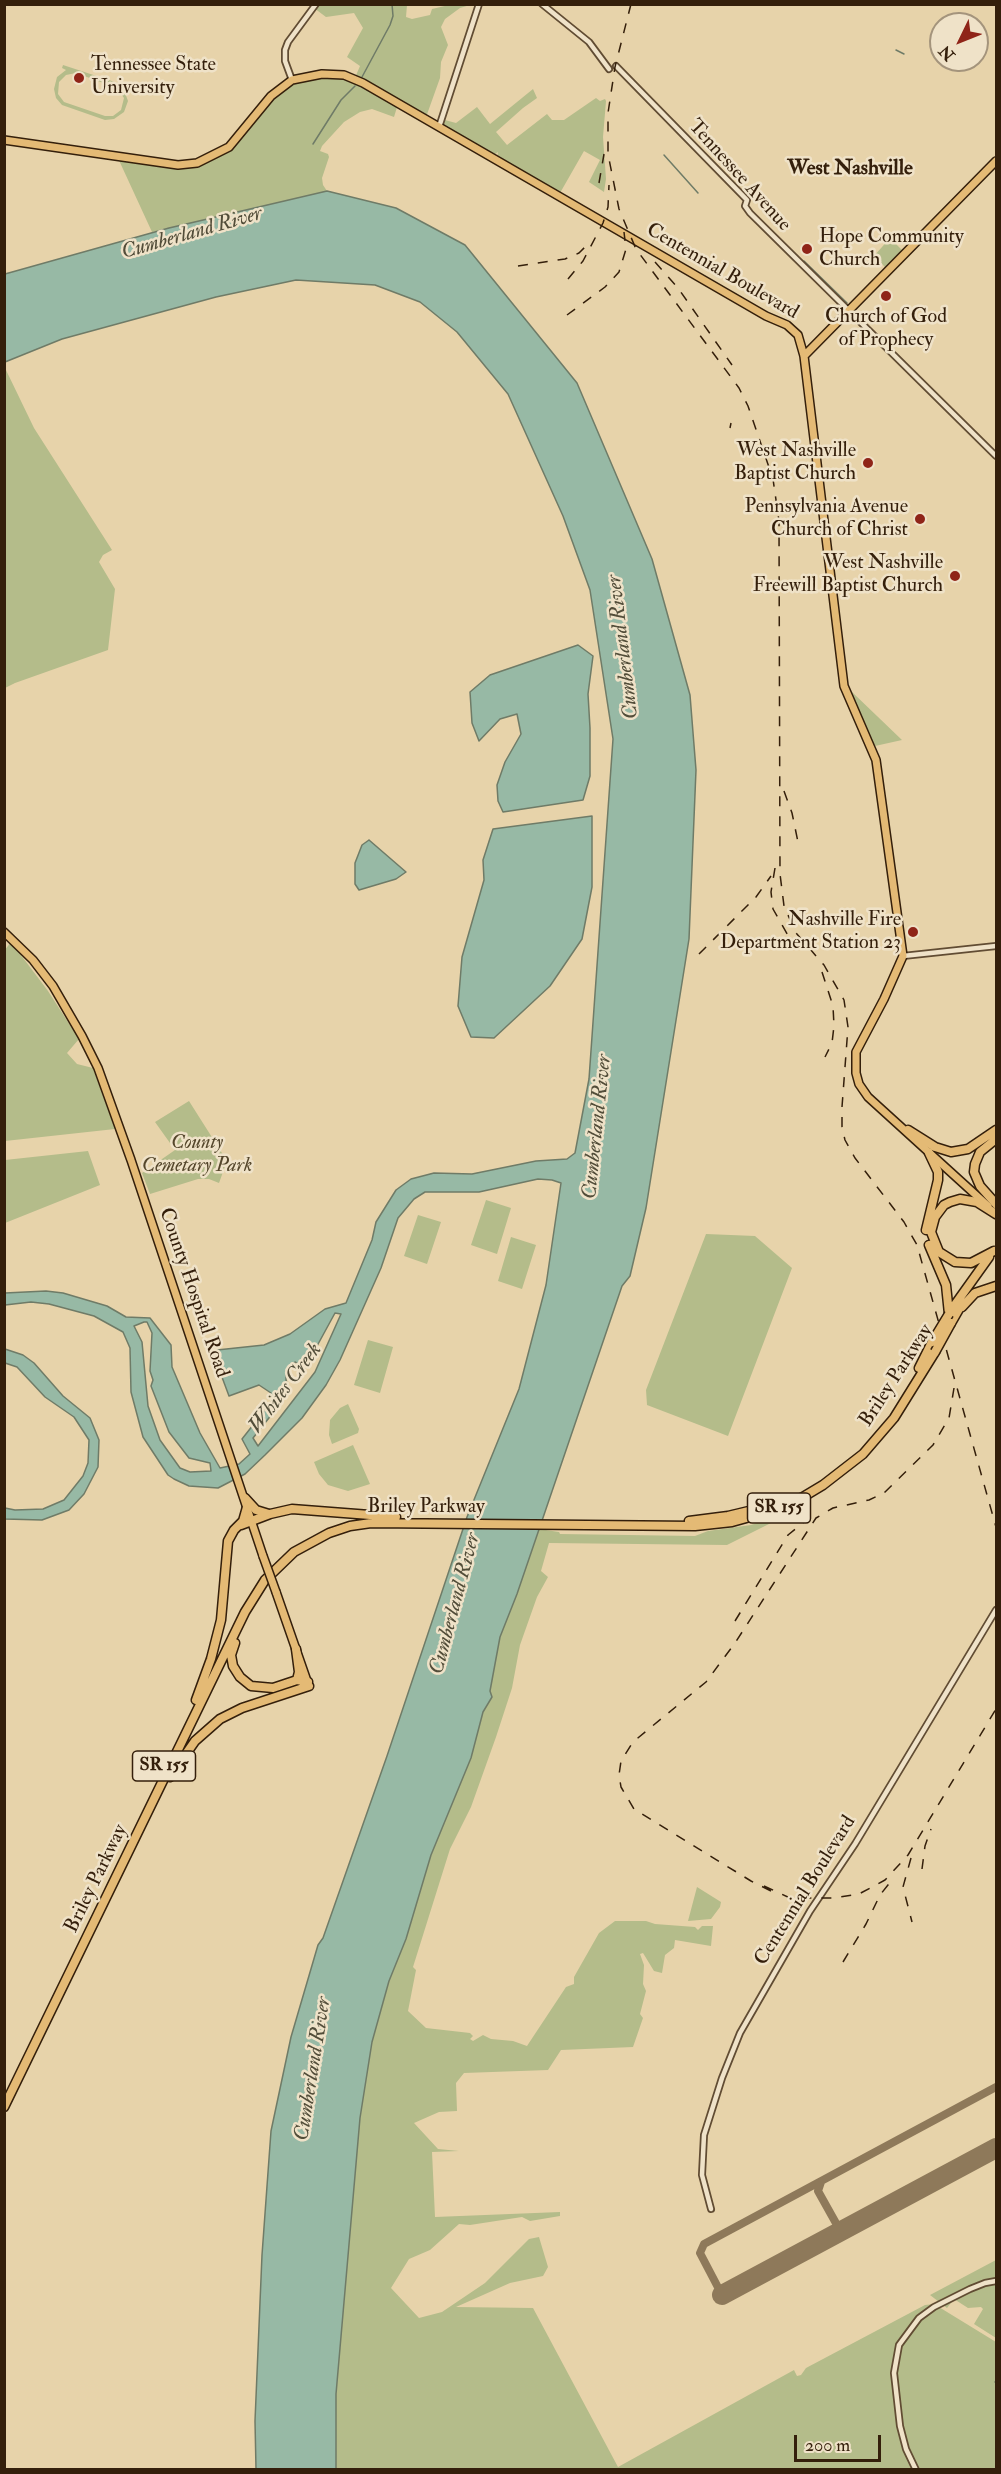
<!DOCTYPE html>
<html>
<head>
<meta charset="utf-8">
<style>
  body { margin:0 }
  #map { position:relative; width:1001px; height:2474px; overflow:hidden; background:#e7d3aa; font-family:"IM FELL Double Pica",serif }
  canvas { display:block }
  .frame { position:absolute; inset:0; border:6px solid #341f0b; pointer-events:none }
  .north { position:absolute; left:929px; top:12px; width:60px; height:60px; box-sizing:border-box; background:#efe2c8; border:2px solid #a4947c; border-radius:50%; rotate:227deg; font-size:16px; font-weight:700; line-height:24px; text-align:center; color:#341f0b }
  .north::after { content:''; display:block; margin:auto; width:21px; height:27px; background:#8f2418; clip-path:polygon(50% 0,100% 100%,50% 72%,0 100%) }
  .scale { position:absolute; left:794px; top:2435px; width:87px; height:27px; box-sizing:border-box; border:3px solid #341f0b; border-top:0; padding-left:8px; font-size:18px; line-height:21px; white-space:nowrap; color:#341f0b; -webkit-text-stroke:4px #efe2c8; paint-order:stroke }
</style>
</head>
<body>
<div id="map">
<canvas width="1001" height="2474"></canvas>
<div class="frame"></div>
<div class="north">N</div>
<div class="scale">200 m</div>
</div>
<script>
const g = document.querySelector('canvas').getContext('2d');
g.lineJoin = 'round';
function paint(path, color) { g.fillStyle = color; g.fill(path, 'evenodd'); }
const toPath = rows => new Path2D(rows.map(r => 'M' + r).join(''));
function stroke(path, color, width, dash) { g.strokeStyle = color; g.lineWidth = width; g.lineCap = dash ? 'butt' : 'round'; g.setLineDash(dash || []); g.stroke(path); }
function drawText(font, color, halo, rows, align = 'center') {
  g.font = font + ' "IM FELL Double Pica",serif'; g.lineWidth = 5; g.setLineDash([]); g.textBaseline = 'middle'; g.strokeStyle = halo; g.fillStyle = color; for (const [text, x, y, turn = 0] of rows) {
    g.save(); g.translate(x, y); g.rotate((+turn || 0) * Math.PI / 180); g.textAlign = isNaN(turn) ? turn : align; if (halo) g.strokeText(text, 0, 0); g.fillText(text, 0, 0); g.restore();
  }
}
const green = toPath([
  [316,5,407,5,406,17,412,19,430,15,432,9,449,5,470,5,460,8,445,19,441,27,448,45,441,62,440,78,425,120,398,104,394,117,372,109,360,112,344,122,322,146,320,151,328,154,329,157,322,178,323,185,327,191,152,232,117,156,178,165,197,163,229,147,263,105,292,80,322,74,354,80,360,66,347,57,363,28,354,13,326,17,314,8],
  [63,65,130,87,129,91,124,90,128,101,124,112,114,119,105,120,62,105,56,98,54,89,57,77,66,70,62,68],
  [76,73,117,88,124,98,121,110,113,116,105,116,64,102,58,94,59,82,66,75],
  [533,89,537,98,523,108,496,132,507,145,547,114,552,120,564,120,596,98,600,101,605,99,606,101,603,137,606,179,604,192,589,182,600,160,584,151,560,193,573,200,571,204,497,158,498,152,490,158,439,128,441,119,456,123,477,107,490,124],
  [890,238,903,251,886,268,874,256],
  [5,368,34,428,112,550,103,555,99,562,115,589,108,650,15,683,5,688],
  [849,692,852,692,902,740,875,746],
  [11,942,48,991,79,1039,67,1053,77,1064,93,1068,115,1129,5,1141,4,951],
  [189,1101,227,1161,219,1183,209,1179,198,1179,150,1194,142,1173,175,1150,155,1122],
  [88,1151,100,1185,5,1223,5,1160],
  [486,1200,511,1208,497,1254,471,1245],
  [418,1215,441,1222,427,1264,404,1256],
  [706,1234,755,1236,792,1268,728,1436,647,1405,646,1390],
  [511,1237,536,1245,522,1289,498,1281],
  [368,1340,393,1347,380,1393,354,1385],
  [348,1404,359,1429,358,1433,332,1444,329,1435,330,1420,340,1408],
  [353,1445,370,1484,348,1491,328,1485,319,1474,314,1462],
  [799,1509,727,1545,549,1543,541,1571,548,1577,537,1597,520,1645,512,1688,496,1737,471,1807,450,1849,413,1967,416,1970,408,2011,426,2028,470,2033,473,2036,470,2039,473,2041,483,2035,491,2039,513,2041,527,2046,566,1987,574,1984,574,1977,599,1933,615,1921,646,1921,655,1924,695,1927,698,1930,702,1926,713,1926,711,1946,675,1940,674,1948,665,1955,662,1973,654,1971,643,1953,640,1954,644,1965,643,1984,646,1991,640,2014,643,2018,633,2047,561,2050,548,2070,464,2073,456,2083,457,2111,439,2112,414,2123,438,2149,459,2151,432,2152,435,2217,560,2212,560,2216,530,2221,522,2217,470,2225,459,2224,430,2250,409,2259,391,2288,419,2318,442,2312,485,2283,529,2239,539,2237,548,2267,543,2276,510,2283,456,2307,533,2308,618,2467,794,2370,797,2376,801,2375,806,2368,925,2305,934,2304,996,2342,996,2469,336,2470,336,2394,360,2118,372,2042,389,1981,406,1939,431,1855,471,1758,483,1712,492,1697,490,1691,500,1637,539,1529,559,1532,560,1534,695,1536,708,1531,751,1525],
  [697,1887,721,1902,720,1907,711,1919,688,1921],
  [996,2260,996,2338,974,2324,983,2309,981,2307,968,2308,954,2299,947,2308,930,2295]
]);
const water = toPath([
  [327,191,396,208,465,245,577,383,652,559,690,695,696,770,689,939,646,1208,630,1276,622,1286,517,1594,500,1637,490,1691,492,1697,483,1712,471,1758,431,1855,406,1939,389,1981,372,2042,360,2118,336,2394,336,2469,256,2469,255,2421,262,2255,271,2131,291,2037,318,1945,323,1938,387,1756,467,1517,519,1389,546,1285,561,1183,552,1180,538,1179,479,1192,425,1192,414,1199,398,1218,381,1268,340,1360,326,1385,302,1418,265,1455,245,1474,218,1488,189,1486,174,1479,168,1475,143,1437,131,1392,130,1348,123,1332,94,1316,49,1304,31,1302,5,1305,5,1293,46,1291,63,1293,107,1306,126,1317,150,1318,171,1345,172,1367,200,1433,220,1468,239,1464,250,1454,242,1439,272,1401,271,1393,259,1385,229,1396,216,1361,215,1356,217,1350,264,1345,290,1334,325,1309,346,1303,372,1240,376,1222,396,1190,411,1179,434,1173,472,1174,536,1161,567,1159,575,1153,589,1079,613,739,590,590,563,516,508,394,457,332,420,302,375,285,296,280,216,297,62,339,5,362,5,274,169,228,327,191],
  [335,1313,341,1314,315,1372,258,1446,253,1438,288,1394,289,1388,286,1380,286,1371,295,1362,305,1368,335,1313],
  [144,1322,147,1322,152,1333,150,1371,153,1380,151,1386,169,1432,189,1458,210,1463,211,1471,190,1472,180,1468,160,1440,148,1406,142,1342,134,1326,144,1322],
  [578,645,593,656,588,694,590,728,590,776,583,800,503,812,498,801,497,785,505,762,521,734,517,714,500,719,479,741,472,723,470,692,490,675,578,645],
  [592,816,592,887,582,939,550,986,494,1038,471,1037,458,1006,462,957,484,880,483,860,493,829,592,816],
  [369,840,406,872,396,879,359,890,355,884,355,863,362,845,369,840],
  [5,1349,23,1355,34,1363,63,1396,90,1418,99,1440,98,1467,84,1494,69,1510,42,1520,5,1519,5,1508,15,1510,43,1509,64,1500,83,1476,88,1463,89,1440,74,1417,45,1397,17,1367,5,1363,5,1349]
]);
const stream = toPath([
  [896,50,904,54],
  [362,77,390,25,393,16,392,4],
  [313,144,341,100,355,86],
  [664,155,698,193],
  [804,261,847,303],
  [995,2382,996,2381]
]);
const taxiway = toPath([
  [821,2182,818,2191,837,2225,847,2228],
  [722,2295,700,2253,704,2244,996,2087]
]);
const runway = toPath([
  [722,2295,996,2148]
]);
const minor = toPath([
  [542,4,589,42,609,69],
  [616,66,747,200,745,206,750,213,996,456],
  [292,80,285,61,285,50,288,42,316,4],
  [439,127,479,4],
  [903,956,996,946],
  [711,2209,702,2175,704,2135,722,2078,740,2033,810,1911,855,1844,996,1610],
  [916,2470,906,2449,900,2426,894,2373,899,2345,919,2318,934,2307,970,2289,985,2283,996,2281]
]);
const major = toPath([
  [4,140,178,165,197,163,229,147,271,96,292,80,322,74,344,75,363,83,766,316,787,325,798,335,804,356,844,686,876,760,903,956,884,999,856,1052,856,1073,859,1084,868,1097,988,1206],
  [804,356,996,161],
  [4,932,33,960,53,986,82,1036,98,1068,131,1160,263,1556],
  [276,1592,308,1684]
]);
const highway = toPath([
  [908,1130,935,1147,951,1152,968,1149,996,1130],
  [996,1139,980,1152,975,1164,974,1172,980,1186,996,1204],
  [926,1230,938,1180,938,1172,929,1153],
  [929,1245,946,1285,949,1314],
  [994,1251,971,1263,955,1262,939,1252,931,1232,935,1217,944,1205,950,1202,960,1199,977,1202,996,1214],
  [962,1307,975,1293,996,1286],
  [949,1313,989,1257],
  [951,1323,963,1302],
  [919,1368,932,1342],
  [245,1498,256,1510,269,1514],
  [689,1521,728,1516,753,1510],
  [241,1525,270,1514,292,1509,396,1517],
  [235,1643,231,1655,233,1666,240,1677,251,1686,273,1688,297,1680,308,1682],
  [296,1649,299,1672,297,1680],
  [196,1700,211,1659,221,1620,228,1541,234,1530,243,1521,247,1507],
  [170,1777,195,1741,220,1719,242,1708,309,1686],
  [4,2107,245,1612,265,1580,294,1552,329,1533,350,1526,371,1523,695,1526,732,1522,750,1517,783,1506,803,1497,823,1485,863,1454,894,1418,935,1352]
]);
const rail = toPath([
  [631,4,615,67,608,113,608,154,619,209,636,249,739,388,748,406,773,479,779,521,780,874,784,906,796,933,824,965,844,1000,848,1027,842,1107,842,1127,845,1140,855,1158,904,1222,917,1245,996,1527],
  [599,183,604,154],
  [655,262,678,288,732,365],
  [518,266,565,259,579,253,589,243],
  [568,279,583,261,603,223,608,207,609,185],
  [567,315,605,287,619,272,626,249,624,232],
  [730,428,731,423],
  [784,791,792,813,798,842],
  [775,868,771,892,773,909,794,946],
  [699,954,756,897,771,876],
  [822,972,833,1006,834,1026,832,1043,825,1057],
  [735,1621,788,1535,810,1517],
  [911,1858,903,1887,912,1922],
  [922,1869,925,1846,931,1829],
  [764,1886,790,1898,834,1898,859,1894,885,1880,908,1855,996,1709],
  [771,1891,751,1881,634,1809,621,1787,619,1775,621,1761,633,1742,706,1682,735,1643,816,1518,833,1508,869,1500,884,1493,933,1445,949,1418,954,1388],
  [843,1962,866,1924,880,1895,892,1880]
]);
const majorBridge = toPath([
  [263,1556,276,1592]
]);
const highwayBridge = toPath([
  [932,1342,949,1314],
  [935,1352,951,1323]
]);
const markers = [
  [79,78,6,"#8f2418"],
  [807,249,6,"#8f2418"],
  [886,296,6,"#8f2418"],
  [868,463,6,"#8f2418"],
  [920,519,6,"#8f2418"],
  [955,576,6,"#8f2418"],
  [913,932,6,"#8f2418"]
];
const shields = [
  [779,1508,63],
  [164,1766,63]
];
const shieldNames = [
  ["SR 155",779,1508],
  ["SR 155",164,1766]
];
const poiNames = [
  ["Tennessee State",91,66,"left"],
  ["University",91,89,"left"],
  ["Hope Community",819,238,"left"],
  ["Church",819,261,"left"],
  ["Church of God",886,318,"center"],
  ["of Prophecy",886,341,"center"],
  ["West Nashville",856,452],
  ["Baptist Church",856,475],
  ["Pennsylvania Avenue",908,508],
  ["Church of Christ",908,531],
  ["West Nashville",943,564],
  ["Freewill Baptist Church",943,587],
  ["Nashville Fire",901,921],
  ["Department Station 23",901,944]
];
const streetNames = [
  ["Tennessee Avenue",739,176,48],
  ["Centennial Boulevard",722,272,30],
  ["County Hospital Road",193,1293,71],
  ["Briley Parkway",897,1376,-57],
  ["Briley Parkway",426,1508],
  ["Briley Parkway",97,1879,-64],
  ["Centennial Boulevard",806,1891,-58]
];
const parkNames = [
  ["County",197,1144],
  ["Cemetary Park",197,1167]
];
const neighbourhoodNames = [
  ["West Nashville",850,169]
];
const waterNames = [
  ["Cumberland River",192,234,-16],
  ["Cumberland River",624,647,-97],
  ["Cumberland River",598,1127,-84],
  ["Whites Creek",286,1389,-53],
  ["Cumberland River",456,1604,-75],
  ["Cumberland River",314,2069,-81]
];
paint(green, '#b4bc8a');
paint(water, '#97b9a5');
stroke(water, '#6f7b67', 1.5);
stroke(stream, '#6f7b67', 1.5);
stroke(taxiway, '#8e795a', 8);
stroke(runway, '#8e795a', 20);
stroke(minor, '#614c33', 8);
stroke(major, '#341f0b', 10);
stroke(highway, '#341f0b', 11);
stroke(minor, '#efe2c8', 4.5);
stroke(major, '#e4ba75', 7);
stroke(highway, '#e4ba75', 8);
stroke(rail, '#341f0b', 1.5, [10, 10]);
stroke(majorBridge, '#341f0b', 10, []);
stroke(highwayBridge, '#341f0b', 11, []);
stroke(majorBridge, '#e4ba75', 7);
stroke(highwayBridge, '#e4ba75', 8);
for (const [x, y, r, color] of markers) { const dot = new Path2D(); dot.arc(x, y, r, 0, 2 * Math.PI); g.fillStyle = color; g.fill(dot); stroke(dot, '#efe2c8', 2); }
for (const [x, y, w] of shields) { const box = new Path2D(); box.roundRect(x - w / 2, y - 15, w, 30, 4.5); g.fillStyle = '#efe2c8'; g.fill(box); stroke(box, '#341f0b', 1.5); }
drawText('bold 18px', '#341f0b', null, shieldNames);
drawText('20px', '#341f0b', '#efe2c8', poiNames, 'right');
drawText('20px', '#341f0b', '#efe2c8', streetNames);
drawText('italic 20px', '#54462b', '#efe2c8', parkNames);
drawText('bold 21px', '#341f0b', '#efe2c8', neighbourhoodNames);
drawText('italic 21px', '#524d39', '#efe2c8', waterNames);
</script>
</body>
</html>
